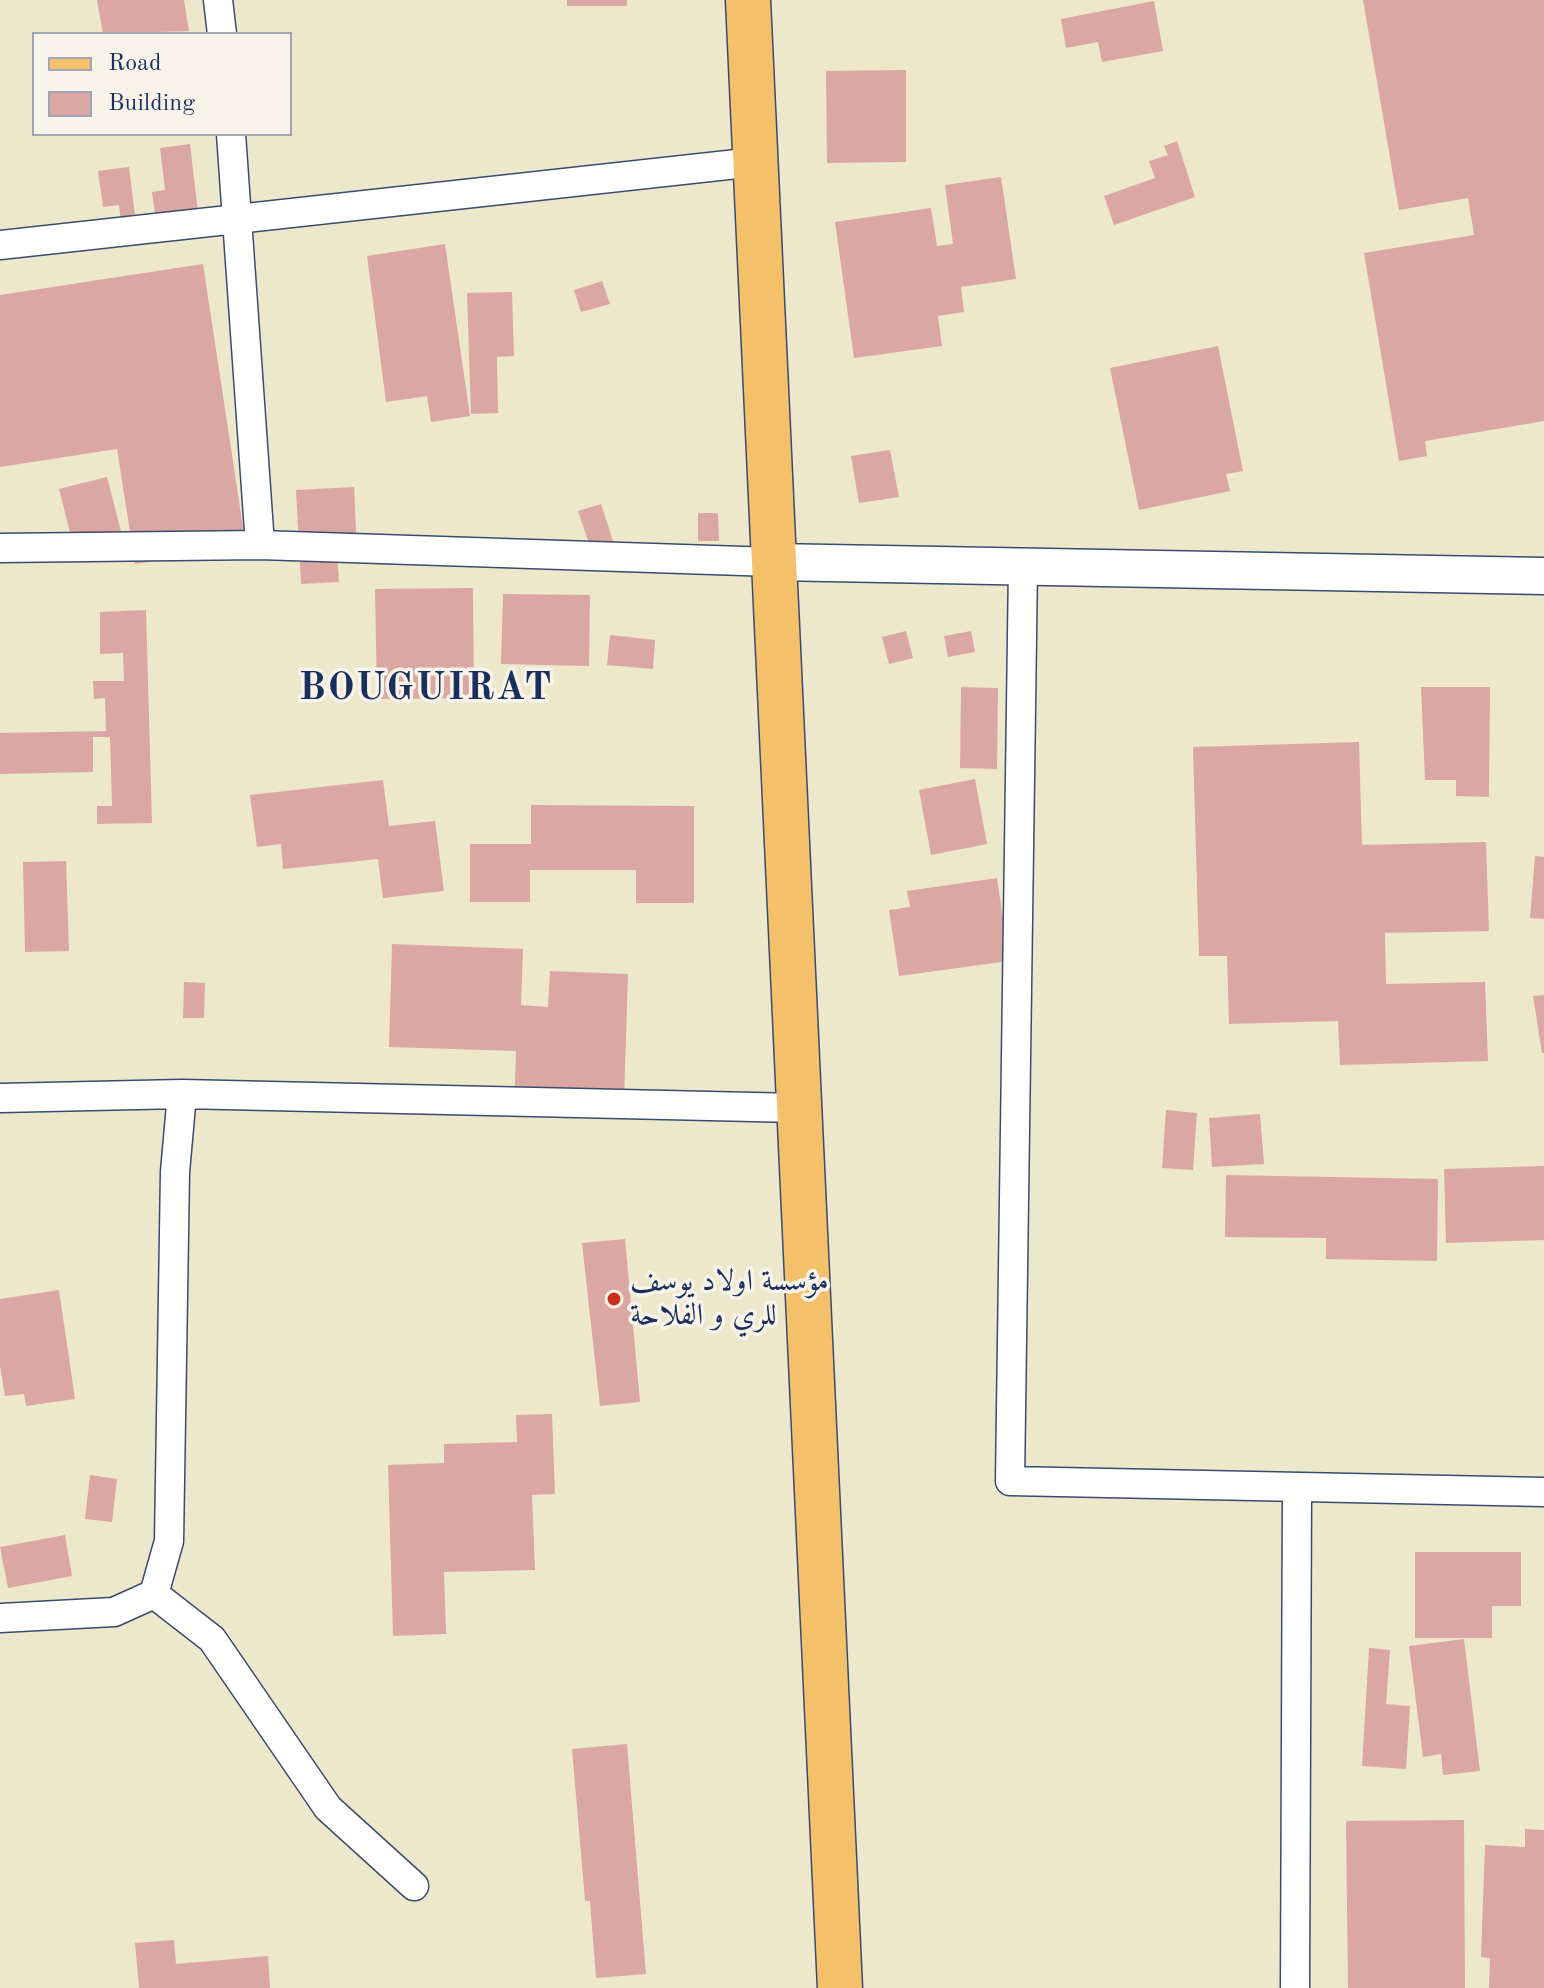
<!DOCTYPE html>
<html>
<head>
<meta charset="utf-8">
<style>
  body { margin:0 }
  #map { position:relative; width:1544px; height:1988px; overflow:hidden; background:#ede7cc; font-family:"Old Standard TT",serif }
  canvas { display:block }
  .legend { position:absolute; left:32px; top:32px; width:260px; height:104px; box-sizing:border-box; background:#f7f3e8; border:2px solid #9fa5b1; margin:0; padding:10px 14px; list-style:none; font-size:24px; color:#1b2f5e }
  .legend li { display:flex; align-items:center; gap:16px; height:40px }
  .legend b { width:40px; border:2px solid #9fa5b1 }
</style>
</head>
<body>
<div id="map">
<canvas width="1544" height="1988"></canvas>
<ul class="legend">
<li><b style="height:10px;background:#f4c16a"></b>Road</li>
<li><b style="height:22px;background:#dba7a3"></b>Building</li>
</ul>
</div>
<script>
const g = document.querySelector('canvas').getContext('2d');
g.lineJoin = 'round';
function paint(path, color) { g.fillStyle = color; g.fill(path, 'evenodd'); }
const toPath = rows => new Path2D(rows.map(r => 'M' + r).join(''));
function stroke(path, color, width, dash) { g.strokeStyle = color; g.lineWidth = width; g.lineCap = dash ? 'butt' : 'round'; g.setLineDash(dash || []); g.stroke(path); }
function drawText(font, color, halo, rows, align = 'center') {
  g.font = font + ' "Old Standard TT",Amiri,serif'; g.lineWidth = 7; g.setLineDash([]); g.textBaseline = 'middle'; g.strokeStyle = halo; g.fillStyle = color; for (const [text, x, y, turn = 0] of rows) {
    g.save(); g.translate(x, y); g.rotate((+turn || 0) * Math.PI / 180); g.textAlign = isNaN(turn) ? turn : align; if (halo) g.strokeText(text, 0, 0); g.fillText(text, 0, 0); g.restore();
  }
}
const building = toPath([
  [97,0,184,0,189,31,103,34],
  [567,0,627,0,627,6,567,6],
  [1363,0,1544,0,1544,421,1425,441,1427,456,1399,461,1364,253,1474,235,1468,198,1399,210],
  [1154,1,1163,51,1102,62,1098,42,1066,48,1061,19],
  [906,70,906,162,827,163,826,71],
  [1177,141,1195,197,1114,225,1104,196,1155,178,1149,161,1168,155,1164,146],
  [190,144,199,221,122,230,119,205,103,207,98,171,129,167,135,215,155,213,152,192,165,190,160,148],
  [1001,177,1016,279,961,287,964,312,938,316,942,346,854,358,835,222,931,208,937,246,953,244,945,185],
  [445,244,470,416,431,422,427,396,386,402,367,256],
  [203,264,246,547,135,564,117,449,0,467,0,295],
  [602,281,610,304,581,312,574,290],
  [512,292,514,356,497,357,498,413,471,414,467,293],
  [1218,346,1243,471,1226,474,1230,491,1139,510,1110,368],
  [890,450,899,497,859,503,851,456],
  [107,477,124,543,76,556,59,489],
  [354,487,357,552,337,553,339,582,301,584,296,490],
  [601,504,614,544,592,552,578,511],
  [698,513,718,513,719,541,698,541],
  [473,588,474,698,377,699,375,589],
  [503,594,590,595,589,666,501,664],
  [146,610,152,823,97,824,97,806,112,806,110,737,93,737,93,772,0,774,0,733,106,731,105,698,94,699,93,681,124,681,123,653,100,654,100,612],
  [906,631,913,658,889,664,882,637],
  [971,631,975,652,948,657,944,636],
  [610,635,655,640,653,669,607,665],
  [961,687,998,688,997,769,960,768],
  [1421,687,1490,687,1489,797,1456,796,1456,780,1425,780],
  [1359,742,1362,845,1486,842,1489,931,1385,933,1386,984,1485,982,1488,1061,1340,1065,1338,1021,1229,1024,1227,956,1199,956,1193,747],
  [975,779,987,844,931,855,919,790],
  [383,780,389,826,435,821,444,891,383,898,378,859,283,869,281,844,257,847,250,795],
  [531,805,694,806,694,903,636,903,636,870,530,870,530,902,470,902,470,844,531,844],
  [1535,856,1544,857,1544,919,1530,918],
  [66,861,69,951,25,952,23,862],
  [997,878,1009,961,899,976,889,910,910,907,907,891],
  [392,944,523,949,521,1005,548,1007,550,971,628,974,624,1100,514,1113,516,1051,389,1047],
  [184,982,205,983,204,1018,183,1018],
  [1544,995,1544,1053,1542,1053,1533,996],
  [1166,1110,1197,1113,1193,1170,1162,1168],
  [1260,1114,1264,1164,1212,1167,1209,1118],
  [1544,1166,1544,1240,1446,1243,1444,1169],
  [1226,1175,1438,1179,1437,1261,1326,1259,1326,1238,1225,1237],
  [625,1239,640,1402,600,1406,582,1243],
  [59,1290,75,1399,26,1406,24,1394,5,1396,0,1366,0,1299],
  [552,1414,555,1494,532,1495,535,1570,444,1572,446,1634,393,1636,388,1465,444,1463,444,1444,517,1442,516,1415],
  [90,1475,117,1479,112,1522,85,1519],
  [65,1535,72,1576,8,1588,0,1547],
  [1415,1552,1521,1552,1521,1606,1492,1606,1492,1638,1415,1638],
  [1464,1639,1480,1771,1443,1775,1441,1754,1423,1757,1409,1646],
  [1369,1648,1390,1650,1386,1704,1410,1706,1406,1769,1362,1766],
  [627,1744,646,1974,596,1978,590,1901,585,1901,572,1749],
  [1464,1820,1465,1988,1348,1988,1346,1821],
  [1525,1829,1544,1830,1544,1988,1489,1988,1490,1958,1481,1957,1485,1845,1525,1847],
  [174,1940,176,1964,268,1956,270,1988,139,1988,135,1943]
]);
const minor = toPath([
  [218,0,222,34],
  [231,134,260,545],
  [0,245,755,162],
  [0,548,260,545,773,562],
  [1023,566,1010,1481,1544,1492],
  [0,1098,182,1094],
  [154,1594,212,1639,328,1808,414,1886],
  [0,1618,114,1612,154,1594,169,1541,175,1172,182,1094,797,1108],
  [1295,1988,1297,1487]
]);
const tertiary = toPath([
  [773,562,1544,576]
]);
const primary = toPath([
  [748,0,840,1988]
]);
const markers = [
  [614,1299,8,"#c8321e"]
];
const poiNames = [
  ["مؤسسة اولاد يوسف",630,1282],
  ["للري و الفلاحة",630,1316]
];
const districtNames = [
  ["BOUGUIRAT",426,689]
];
paint(building, '#dba7a3');
stroke(minor, '#3a4b6e', 31);
stroke(tertiary, '#3a4b6e', 39);
stroke(primary, '#3a4b6e', 47);
stroke(minor, '#fff', 28);
stroke(tertiary, '#fff', 36);
stroke(primary, '#f4c16a', 44);
for (const [x, y, r, color] of markers) { const dot = new Path2D(); dot.arc(x, y, r, 0, 2 * Math.PI); g.fillStyle = color; g.fill(dot); stroke(dot, '#f7f3e8', 3); }
drawText('30px', '#1b2f5e', '#f7f3e8', poiNames, 'left');
g.letterSpacing = '2px';
drawText('bold 38px', '#1b2f5e', '#f7f3e8', districtNames);
g.letterSpacing = '0px';
</script>
</body>
</html>
